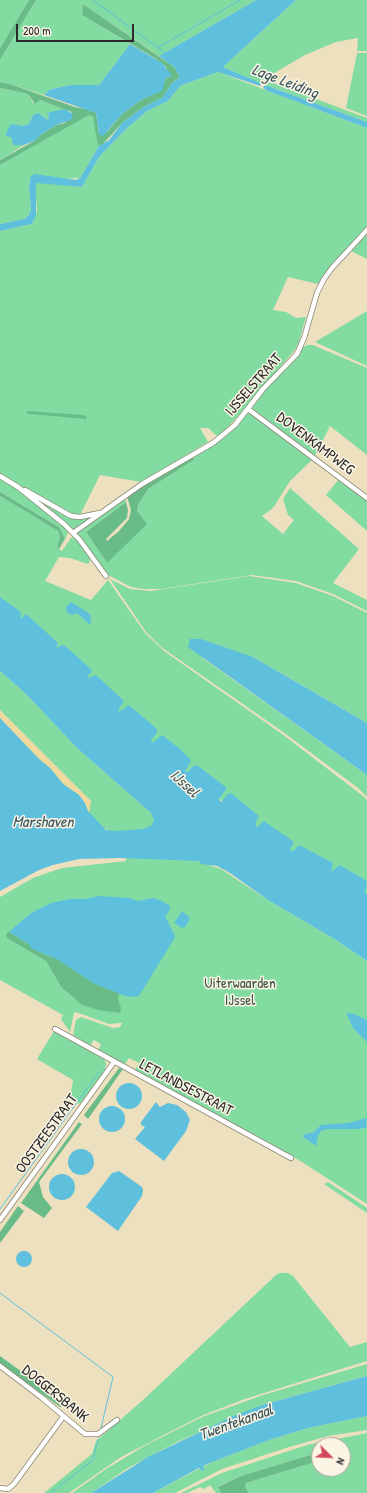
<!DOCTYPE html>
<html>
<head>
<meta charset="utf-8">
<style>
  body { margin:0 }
  #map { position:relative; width:367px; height:1493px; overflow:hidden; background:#ede0bf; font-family:"Patrick Hand",sans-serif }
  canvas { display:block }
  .north { position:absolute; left:311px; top:1437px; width:40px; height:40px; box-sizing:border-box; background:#fcf5e5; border:1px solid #a8a49b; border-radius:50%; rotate:114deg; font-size:11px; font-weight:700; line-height:16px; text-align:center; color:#2b2b2b }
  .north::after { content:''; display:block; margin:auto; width:14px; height:18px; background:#d1495b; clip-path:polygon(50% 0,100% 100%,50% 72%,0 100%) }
  .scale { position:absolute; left:16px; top:24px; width:118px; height:18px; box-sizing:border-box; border:2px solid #2b2b2b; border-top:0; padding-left:5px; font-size:12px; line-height:14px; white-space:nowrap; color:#2b2b2b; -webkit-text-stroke:3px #fcf5e5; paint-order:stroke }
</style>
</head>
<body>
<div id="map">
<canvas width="367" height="1493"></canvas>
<div class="north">N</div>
<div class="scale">200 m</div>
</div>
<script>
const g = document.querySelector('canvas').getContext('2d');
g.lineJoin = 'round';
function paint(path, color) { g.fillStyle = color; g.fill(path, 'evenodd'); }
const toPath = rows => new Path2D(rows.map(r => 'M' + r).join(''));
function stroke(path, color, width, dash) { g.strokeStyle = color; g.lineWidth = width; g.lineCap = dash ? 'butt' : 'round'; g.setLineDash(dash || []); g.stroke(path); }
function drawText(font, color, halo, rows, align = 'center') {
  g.font = font + ' "Patrick Hand",sans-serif'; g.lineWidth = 3; g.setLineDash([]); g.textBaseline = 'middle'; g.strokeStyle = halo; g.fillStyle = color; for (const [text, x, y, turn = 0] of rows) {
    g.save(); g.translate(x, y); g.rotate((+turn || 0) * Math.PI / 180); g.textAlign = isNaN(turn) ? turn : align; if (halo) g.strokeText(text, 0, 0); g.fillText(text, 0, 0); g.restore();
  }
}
const green = toPath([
  [0,0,29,0,0,48],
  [36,0,256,0,159,56,83,4,82,15,130,44,99,85,71,85,56,88,49,90,44,95,10,84,0,82,0,60],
  [296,0,367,0,367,51,357,51,358,38,336,42,305,55,264,79,261,84,223,67],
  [357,53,367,53,367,116,346,108],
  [218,72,367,128,367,227,329,268,318,284,288,277,273,310,286,312,296,318,306,317,299,342,294,351,224,432,217,436,208,428,200,428,208,442,141,482,100,475,80,515,67,512,0,474,0,231,32,224,37,211,35,183,38,182,82,187,99,157,125,130,147,111,168,101,180,86],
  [268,81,367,118,367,122,268,86,264,86],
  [0,88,28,94,33,103,40,100,65,109,59,112,48,112,49,119,48,120,44,117,33,115,29,124,23,126,12,138,14,145,24,145,0,160],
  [86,115,91,115,93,117,99,146,80,178,29,181,31,210,28,216,24,219,0,224,0,165],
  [367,234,367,259,351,251],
  [367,311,367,366,315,342],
  [307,345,313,345,367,368,367,455,330,426,315,456,253,409,253,404,257,399,301,349],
  [251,413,313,459,290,481,273,508,262,516,283,534,294,520,288,515,283,499,290,488,359,549,333,583,367,600,367,611,333,594,296,581,252,575,161,589,143,589,131,587,108,575,77,534,80,529,125,498,126,502,86,532,107,563,137,511,138,505,148,489,194,460,193,457,224,438,247,414],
  [0,477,50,514,66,529,68,533,65,539,59,527,0,492],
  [339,479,367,500,367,531,326,495],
  [27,493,67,516,84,518,99,514,75,529,72,529],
  [0,496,58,531,60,537,57,547,59,549,62,551,71,538,75,537,89,554,90,561,88,564,70,558,59,557,45,581,91,600,108,580,145,633,164,651,282,734,363,796,367,800,367,895,291,852,220,799,149,742,0,605],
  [249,576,296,583,333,596,367,613,367,723,253,657,242,654,201,657,367,775,367,797,358,788,283,732,161,647,146,632,110,579,130,589,151,591],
  [0,671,26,694,77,748,151,813,154,816,153,826,211,866,221,869,268,900,336,940,367,961,367,1204,302,1162,135,1070,139,1063,129,1058,125,1064,98,1051,101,1044,94,1040,90,1046,73,1035,76,1020,81,1017,113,1028,120,1027,122,1023,109,1024,76,1012,74,1013,70,1032,61,1019,63,1015,0,980,0,897,33,878,62,868,126,861,125,831,110,831,102,827,0,718],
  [8,938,118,999,116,1013,108,1010,97,1010,82,1005,61,987,46,961],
  [54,1031,104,1059,106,1063,105,1071,80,1104,70,1098,73,1080,37,1059],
  [328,1182,367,1208,367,1213,324,1184],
  [280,1273,288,1273,293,1276,350,1347,367,1342,367,1361,245,1399,201,1416,121,1457,69,1493,44,1493,92,1454,96,1441,143,1400,276,1275],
  [367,1364,367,1376,262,1405,177,1442,128,1468,91,1493,72,1493,106,1469,146,1445,202,1417,263,1395],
  [367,1416,367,1430,328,1436,289,1447,222,1469,175,1493,153,1493,210,1463,269,1440,308,1428],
  [367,1433,367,1493,249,1493,245,1487,246,1483,315,1462,313,1456,310,1455,241,1476,219,1486,221,1493,216,1493,210,1485,204,1489,200,1487,187,1493,181,1493,222,1473,307,1445],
  [319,1445,343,1445,343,1469,319,1469]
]);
const forest = toPath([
  [29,0,36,0,0,60,0,48],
  [83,4,167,62,174,67,180,77,171,84,163,97,142,108,122,123,103,144,99,146,97,141,93,117,89,115,0,165,0,160,34,141,42,134,56,125,65,123,72,112,40,100,35,104,28,94,0,88,0,82,10,84,75,107,90,110,96,113,99,134,107,132,122,114,141,100,161,91,166,78,169,77,166,67,156,59,82,15],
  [27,411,83,415,87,417,86,419,31,414,27,414],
  [193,457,194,460,148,489,138,505,137,511,147,524,107,563,86,532,126,502,128,510,127,518,106,539,107,541,119,531,129,519,131,510,127,496],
  [0,492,59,527,65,539,59,549,57,547,60,537,58,531,0,496],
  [9,932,46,955,55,958,95,984,119,993,118,999,121,1008,120,1013,97,1010,82,1005,61,987,46,961,7,938,6,934],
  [119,1068,123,1069,88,1119,84,1115],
  [79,1122,82,1124,39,1182,43,1197,52,1208,44,1218,21,1203],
  [18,1206,24,1211,0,1243,0,1232],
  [0,1356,69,1406,60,1407,0,1363],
  [310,1455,313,1456,315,1462,246,1483,245,1487,249,1493,221,1493,218,1487,241,1476]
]);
const sand = toPath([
  [0,710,91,801,89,813,79,795,63,784,50,768,40,760,4,723,0,718]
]);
const water = toPath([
  [256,0,296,0,223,67,258,82,261,84,260,86,218,72,180,86,168,101,147,111,125,130,99,157,82,187,36,183,36,215,32,224,0,231,0,224,24,219,28,216,31,210,29,185,31,176,35,174,76,180,80,178,99,146,109,140,122,123,142,108,163,97,171,84,180,77,174,67,159,56],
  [130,44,162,63,172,76,166,78,162,91,141,100,122,114,104,135,102,136,99,134,96,113,44,95,49,90,56,88,71,85,99,85],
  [264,86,268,86,367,122,367,128,268,91,263,88],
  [65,109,73,114,71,120,56,125,42,134,34,141,24,145,13,145,12,138,5,135,11,124,23,126,29,124,33,115,38,113,48,120,49,115,46,113],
  [0,597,21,612,20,618,22,618,26,614,56,641,58,643,56,648,62,645,65,646,92,670,91,673,87,676,88,678,96,675,124,701,118,710,119,712,129,705,157,729,157,733,151,740,152,743,162,735,180,749,191,760,185,772,188,772,192,767,197,765,227,788,219,799,221,802,229,793,232,794,259,816,255,824,257,827,264,821,294,842,290,849,291,851,293,851,299,845,333,863,331,872,340,865,367,881,365,893,367,894,367,961,336,940,268,900,230,873,217,866,201,864,199,861,120,858,79,859,53,865,39,870,0,891,0,718,40,760,50,768,63,784,79,795,85,803,88,811,106,830,116,831,143,829,151,826,154,820,151,813,77,748,26,694,0,671],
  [71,602,90,614,91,624,89,624,77,613,72,615,67,613,66,607],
  [190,639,201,639,253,657,367,723,367,775,188,647],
  [97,896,129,898,138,901,153,898,162,901,170,906,169,912,165,916,175,936,174,939,139,996,131,997,125,996,95,984,55,958,32,949,29,944,9,932,31,913,51,903,70,899,87,899],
  [182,911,190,918,186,926,182,928,174,923],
  [348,1013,354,1014,367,1020,367,1042,353,1028,347,1015],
  '116 1096a13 13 0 1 1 26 0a13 13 0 1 1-26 0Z',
  [156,1102,160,1107,168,1103,177,1105,186,1112,190,1120,186,1131,164,1161,135,1139,145,1127,141,1125,141,1122],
  '99 1119a13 13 0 1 1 26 0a13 13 0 1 1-26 0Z',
  [367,1118,366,1128,357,1129,327,1129,321,1131,318,1136,316,1146,303,1137,303,1135,314,1132,321,1125,348,1123],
  '68 1162a13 13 0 1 1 26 0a13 13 0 1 1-26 0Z',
  [119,1171,142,1187,143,1190,142,1196,118,1231,86,1207,112,1173],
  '49 1187a13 13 0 1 1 26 0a13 13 0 1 1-26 0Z',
  '16 1259a8 8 0 1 1 16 0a8 8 0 1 1-16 0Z',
  [367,1376,367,1416,308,1428,269,1440,210,1463,203,1466,204,1470,202,1471,199,1468,153,1493,91,1493,148,1457,231,1417,262,1405]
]);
const stream = toPath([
  [93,0,165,53],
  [159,47,240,0],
  [0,1209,99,1072],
  [0,1293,113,1377,101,1428],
  [51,1493,93,1460,98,1439]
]);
const minor = toPath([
  [248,409,367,498],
  [0,476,18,487,64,524,79,539,106,576],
  [25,490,71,516,80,517,100,513],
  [73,533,142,484,213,443,235,425,263,389,297,354,304,338,317,293,324,279,332,268,367,230],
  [55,1029,291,1158],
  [0,1220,114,1062],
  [0,1366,41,1397,85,1434,98,1434,117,1420],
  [0,1488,8,1489,14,1484,63,1417]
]);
const streetNames = [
  ["IJSSELSTRAAT",254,385,-49],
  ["DOVENKAMPWEG",315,444,37],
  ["LETLANDSESTRAAT",186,1088,28],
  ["OOSTZEESTRAAT",47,1134,-54],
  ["DOGGERSBANK",55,1394,39]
];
const parkNames = [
  ["Uiterwaarden",240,984],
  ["IJssel",240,1001]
];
const waterNames = [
  ["Lage Leiding",285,82,21],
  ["IJssel",184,784,42],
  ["Marshaven",43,823],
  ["Twentekanaal",236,1423,-20]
];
paint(green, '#82dca2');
paint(forest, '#69bc88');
paint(sand, '#eeda9e');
paint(water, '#5fc0dd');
stroke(stream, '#5fc0dd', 1);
stroke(minor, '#8c8675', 6);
stroke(minor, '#fff', 4.5);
drawText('15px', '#2b2b2b', '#fcf5e5', streetNames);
drawText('15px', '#415749', '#fcf5e5', parkNames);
drawText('italic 16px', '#3b5860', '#fcf5e5', waterNames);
</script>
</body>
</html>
